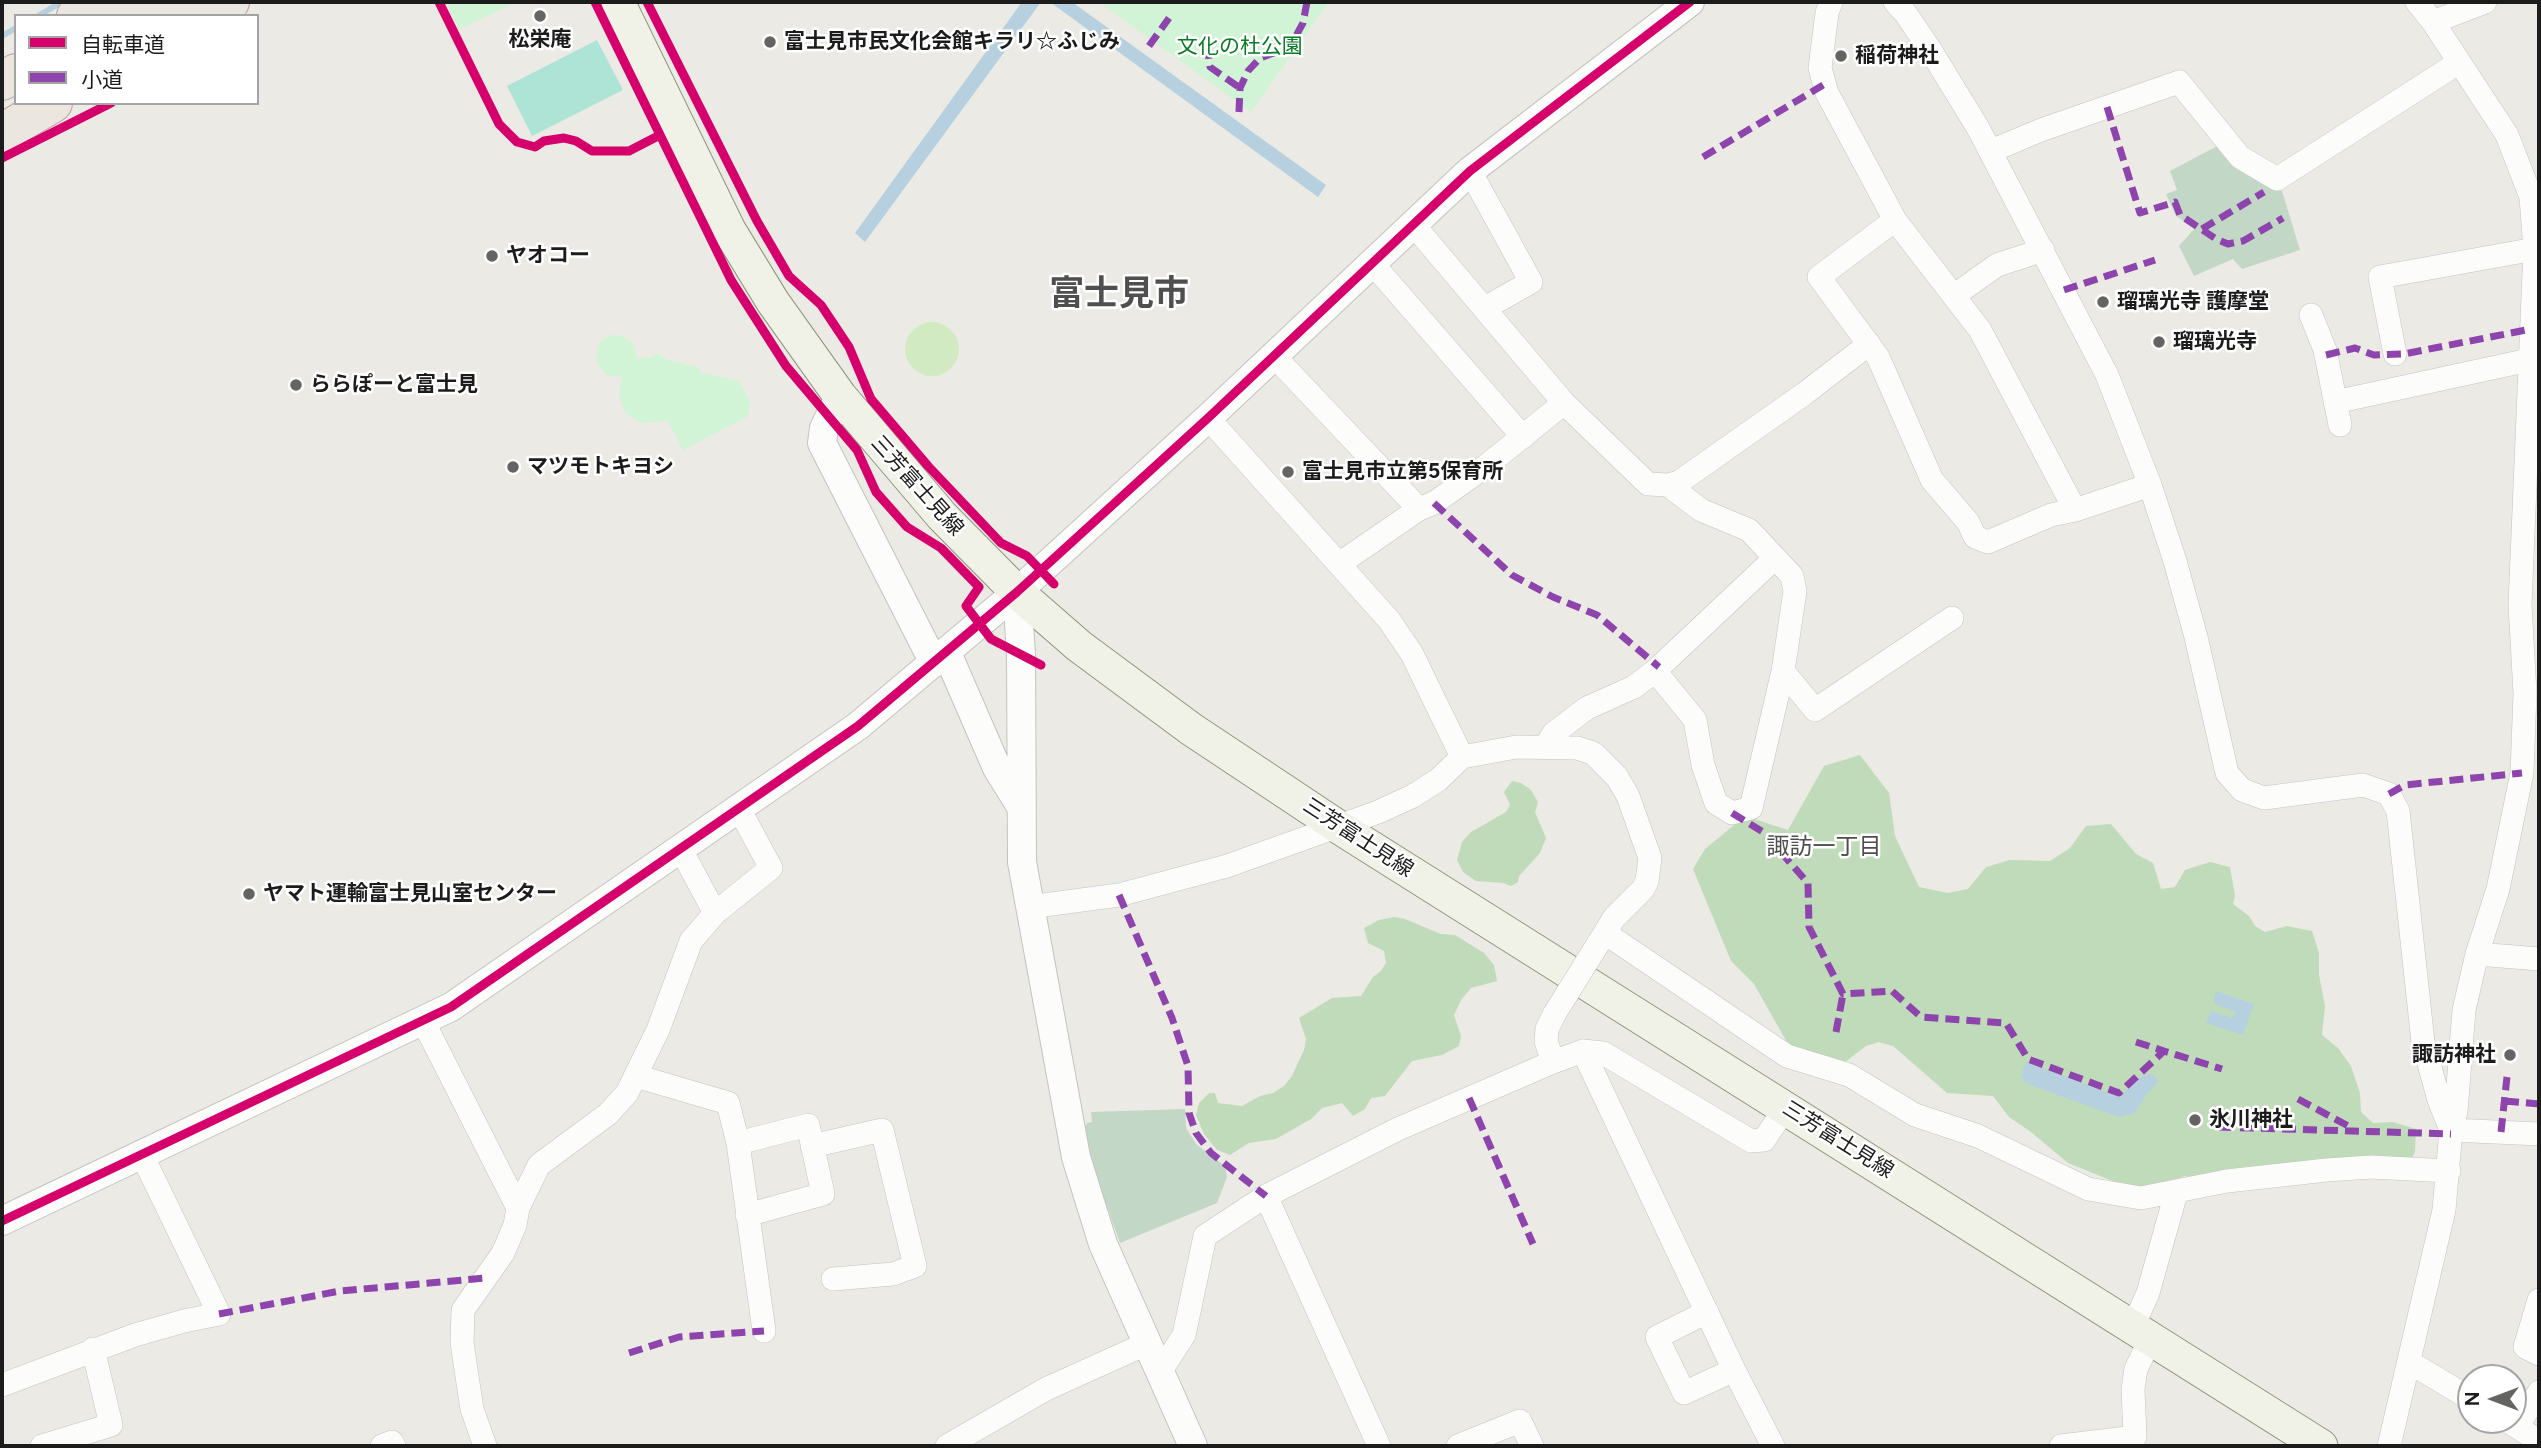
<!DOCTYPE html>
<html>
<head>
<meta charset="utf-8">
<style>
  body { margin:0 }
  #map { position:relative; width:2541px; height:1448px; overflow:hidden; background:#ebeae4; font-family:Figtree,"Noto Sans JP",sans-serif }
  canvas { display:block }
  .frame { position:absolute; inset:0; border:4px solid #1c1c1c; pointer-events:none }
  .legend { position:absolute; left:14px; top:14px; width:245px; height:91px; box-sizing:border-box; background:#fff; border:2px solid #a4a4a4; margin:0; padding:9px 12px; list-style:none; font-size:21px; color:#1c1c1c }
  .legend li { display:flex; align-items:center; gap:14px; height:35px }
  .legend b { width:35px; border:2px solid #a4a4a4 }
  .north { position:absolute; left:2457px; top:1364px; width:70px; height:70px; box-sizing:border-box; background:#fff; border:2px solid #a4a4a4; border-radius:50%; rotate:270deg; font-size:19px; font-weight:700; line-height:28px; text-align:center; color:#1c1c1c }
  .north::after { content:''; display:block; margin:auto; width:24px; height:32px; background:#646462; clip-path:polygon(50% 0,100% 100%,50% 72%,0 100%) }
</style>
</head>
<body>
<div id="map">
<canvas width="2541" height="1448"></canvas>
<div class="frame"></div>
<ul class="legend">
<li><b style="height:9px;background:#d6006c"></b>自転車道</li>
<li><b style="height:9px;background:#8e44ad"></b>小道</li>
</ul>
<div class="north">N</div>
</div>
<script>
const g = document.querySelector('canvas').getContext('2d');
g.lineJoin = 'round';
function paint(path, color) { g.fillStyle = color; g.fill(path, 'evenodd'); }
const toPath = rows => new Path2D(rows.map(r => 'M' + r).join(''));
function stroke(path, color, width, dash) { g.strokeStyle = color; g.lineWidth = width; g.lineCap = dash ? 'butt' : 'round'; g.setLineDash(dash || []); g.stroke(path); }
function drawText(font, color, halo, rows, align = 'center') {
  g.font = font + ' Figtree,"Noto Sans JP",sans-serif'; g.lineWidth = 5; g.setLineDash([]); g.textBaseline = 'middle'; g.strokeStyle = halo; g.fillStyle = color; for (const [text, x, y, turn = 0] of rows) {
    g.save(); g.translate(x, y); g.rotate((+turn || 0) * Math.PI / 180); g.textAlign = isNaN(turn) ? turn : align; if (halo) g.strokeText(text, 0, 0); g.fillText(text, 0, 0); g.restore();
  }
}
const grass = toPath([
  '905 349a27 27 0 1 1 54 0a27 27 0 1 1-54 0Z'
]);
const forest = toPath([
  [1860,755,1889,793,1895,836,1919,887,1948,893,1968,889,1986,867,2010,860,2050,861,2070,848,2086,826,2111,824,2136,854,2153,863,2161,889,2175,887,2185,870,2210,862,2230,867,2235,896,2233,904,2249,916,2255,926,2265,932,2287,926,2312,931,2319,953,2319,975,2325,1006,2322,1035,2338,1048,2351,1066,2360,1093,2361,1112,2373,1123,2393,1122,2416,1129,2415,1152,2409,1164,2202,1180,2185,1176,2142,1193,2068,1163,2031,1132,2009,1117,1993,1096,1947,1093,1893,1046,1879,1042,1866,1046,1840,1066,1792,1051,1754,984,1731,961,1693,869,1705,849,1745,816,1788,830,1824,766],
  [1512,781,1521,783,1531,790,1538,802,1535,812,1546,838,1540,853,1519,876,1518,882,1511,886,1503,883,1476,881,1463,872,1457,860,1462,842,1471,832,1506,812,1510,805,1504,792],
  [1394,917,1405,919,1441,934,1455,935,1484,953,1494,965,1497,981,1471,988,1461,1000,1454,1015,1461,1036,1459,1046,1442,1055,1412,1061,1385,1096,1371,1098,1365,1109,1353,1116,1342,1103,1322,1108,1311,1119,1276,1139,1249,1143,1230,1155,1217,1150,1204,1134,1196,1115,1199,1103,1209,1093,1215,1093,1218,1103,1242,1106,1260,1096,1273,1093,1284,1086,1292,1076,1304,1050,1306,1039,1299,1018,1332,998,1361,996,1373,977,1381,971,1386,963,1384,951,1368,943,1364,928,1379,920]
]);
const cemetery = toPath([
  [2221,144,2238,162,2282,191,2300,250,2242,269,2233,259,2194,276,2179,246,2195,228,2176,216,2166,194,2177,190,2170,171],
  [1185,1109,1186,1128,1196,1144,1225,1166,1227,1177,1217,1203,1120,1243,1099,1184,1084,1130,1087,1123,1092,1122,1091,1112]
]);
const park = toPath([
  [446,2,517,2,459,29],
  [1099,2,1329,2,1251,112],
  [613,335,623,336,631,341,634,346,637,359,654,357,657,353,667,360,697,367,702,373,739,381,750,402,748,416,683,450,670,425,666,421,641,423,625,413,619,395,622,377,606,375,596,362,598,345,604,338]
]);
const pitch = toPath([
  [597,40,623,90,532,136,507,86]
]);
const water = toPath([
  [1022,2,1041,2,865,242,855,233],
  [1050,2,1072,2,1326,185,1318,197],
  [2216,991,2254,1004,2243,1035,2206,1023,2211,1011,2233,1018,2236,1012,2213,1003],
  [2026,1062,2119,1097,2142,1076,2150,1073,2159,1081,2146,1095,2135,1113,2119,1117,2027,1084,2021,1076]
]);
const stream = toPath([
  [38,16,62,2],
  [2,36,16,28]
]);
const minor = toPath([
  [1831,2,1827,13,1820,68,1827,93,1895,220,1980,330,2075,510],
  [1895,2,1906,14,1931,51,1978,128,2107,375,2150,485,2175,561,2196,637,2227,773,2242,790,2264,798,2363,785,2389,794,2398,811,2423,1042,2439,1100,2451,1130],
  [2433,22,2485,2],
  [1991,151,2041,130,2179,82,2240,157,2277,179,2458,63],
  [1470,171,1531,282,1485,308],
  [1895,220,1819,277,1878,357,1932,480,1968,522,1975,537,1988,542,2051,515,2075,510,2150,485],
  [1412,223,1564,403,1648,484,1668,485,1679,482,1804,394,1869,344],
  [1372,263,1523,437],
  [1955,295,1997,265,2043,250],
  [2311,315,2325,350,2340,425],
  [2395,354,2380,277,2535,249],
  [1274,356,1419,509],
  [2335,402,2529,360],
  [1208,418,1389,620,1412,654,1462,757],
  [1339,564,1419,509,1434,503,1486,466,1564,403],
  [1655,671,1695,720,1703,765,1716,803,1732,813,1751,808,1783,671,1795,591,1792,576,1749,530,1701,510,1668,485],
  [1783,671,1815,710,1952,618],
  [1545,747,1554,733,1587,708,1634,687,1655,671,1775,558],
  [1029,907,1119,895,1227,866,1378,812,1413,796,1438,780,1462,757,1516,747,1577,748,1593,753,1617,777,1628,796,1650,858,1647,881,1643,889,1614,918,1598,944],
  [715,913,771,868,739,809],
  [1605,933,1787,1056,1849,1075,1915,1115,1978,1136,2088,1189,2141,1198,2227,1181,2327,1170,2371,1167,2449,1171],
  [2477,954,2539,959],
  [423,1021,518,1208],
  [1583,1051,1734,1370,1773,1446],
  [1553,1062,1546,1041,1547,1029,1555,1013],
  [636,1076,728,1103,738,1143,764,1331],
  [2451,1130,2539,1134],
  [738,1143,808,1125,823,1194,747,1215],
  [812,1146,882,1130,915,1266,893,1274,833,1279],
  [1266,1196,1379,1446],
  [2539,1300,2525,1347,2539,1354],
  [1707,1312,1657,1337,1684,1393,1734,1370],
  [2133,1326,2148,1293,2176,1193],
  [2409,1362,2471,1399],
  [1160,1372,1184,1335,1205,1236,1266,1196,1398,1129,1553,1062,1583,1051,1603,1053,1751,1141,1764,1140,1786,1107],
  [2,1385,135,1335,184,1321,219,1314,142,1155],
  [2506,1420,2539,1441],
  [2517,1427,2539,1392],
  [42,1446,111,1425,93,1349],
  [382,1446,392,1442,394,1446],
  [485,1446,472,1409,462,1343,463,1310,503,1253,515,1225,518,1208,539,1165,608,1114,627,1093,658,1030,691,941,715,913,680,848],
  [947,1446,1046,1389,1148,1343],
  [1458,1446,1520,1421,1532,1446],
  [2061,1446,2135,1437,2133,1389,2136,1369,2151,1338],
  [2389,1446,2444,1210,2451,1130,2456,1111,2464,1010,2477,954,2498,889,2522,773,2525,693,2520,605,2535,249,2531,197,2507,135,2433,22,2417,2]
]);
const tertiary = toPath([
  [840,396,824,428,822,443,934,663],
  [1017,592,1021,655,1022,862,1076,1157,1103,1244,1193,1446],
  [947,653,997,768,1020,805],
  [2,1221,451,1007,858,726,1017,592,1208,418,1470,171,1690,2]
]);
const secondary = toPath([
  [618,2,729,230,773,302,840,396,942,516,1017,592,1079,646,1191,729,1337,826,2321,1446]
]);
const trunk = toPath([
  [76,16,100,2],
  [115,16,139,2],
  [166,16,190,2],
  [206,16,230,2],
  [2,81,16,73],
  [2,133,53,103]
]);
const minorBridge = toPath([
  [1555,1013,1598,944]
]);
const quiet = toPath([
  [1207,45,1210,67,1240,88],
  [1149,46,1169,18],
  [2107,107,2140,213,2175,202,2180,215,2216,239,2228,244,2243,241,2283,218],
  [1239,112,1240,88,1248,71,1260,58,1284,49,1296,36,1303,23,1307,2],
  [1703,157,1825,84],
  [2202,229,2264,192],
  [2064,290,2155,260],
  [2326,355,2355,348,2374,355,2404,354,2531,329],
  [1434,503,1512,575,1553,597,1597,615,1659,667],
  [2389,794,2405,785,2522,773],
  [1732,813,1763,832,1808,883,1809,927,1843,994,1892,991,1921,1017,2006,1023,2028,1059,2119,1093,2164,1051,2222,1069],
  [1119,895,1172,1018,1188,1066,1189,1113,1196,1133,1211,1153,1266,1196],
  [1836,1032,1843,994],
  [2136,1042,2164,1051],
  [1469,1098,1533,1244],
  [2298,1099,2352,1128],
  [2505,1101,2539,1104],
  [2219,1127,2451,1134],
  [2501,1132,2507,1077],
  [219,1314,340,1291,486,1278],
  [629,1353,679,1337,764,1331]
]);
const cycleway = toPath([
  [439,2,499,124,517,142,535,147,544,141,564,138,576,141,592,151,629,151,660,135],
  [595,2,731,280,786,366,857,450,876,492,907,527,941,548,979,587,966,606,991,639,1041,665],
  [647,2,757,221,789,276,821,305,849,347,871,399,928,466,1001,543,1027,556,1054,584],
  [2,158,111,103],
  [2,1221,451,1007,858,726,1017,592,1208,418,1470,171,1690,2]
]);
const markers = [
  [540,16,7,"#646462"],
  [770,42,7,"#646462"],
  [1841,56,7,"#646462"],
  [492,256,7,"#646462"],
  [2103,302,7,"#646462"],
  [2159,342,7,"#646462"],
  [296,385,7,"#646462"],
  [513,467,7,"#646462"],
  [1288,472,7,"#646462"],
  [249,894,7,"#646462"],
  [2510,1055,7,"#646462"],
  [2195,1120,7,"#646462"]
];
const poiNames = [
  ["松栄庵",540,40,"center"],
  ["富士見市民文化会館キラリ☆ふじみ",784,42],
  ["稲荷神社",1855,56],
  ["ヤオコー",506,256],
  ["瑠璃光寺 護摩堂",2117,302],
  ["瑠璃光寺",2173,342],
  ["ららぽーと富士見",310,385],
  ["マツモトキヨシ",527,467],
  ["富士見市立第5保育所",1302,472],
  ["ヤマト運輸富士見山室センター",263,894],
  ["諏訪神社",2496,1055,"right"],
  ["氷川神社",2209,1120]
];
const parkNames = [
  ["文化の杜公園",1240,47]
];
const streetNames = [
  ["三芳富士見線",917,486,48],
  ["三芳富士見線",1358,838,33],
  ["三芳富士見線",1838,1140,32]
];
const neighbourhoodNames = [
  ["諏訪一丁目",1824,847]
];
const townNames = [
  ["富士見市",1119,295]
];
paint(grass, '#d1eac1');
paint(forest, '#c0dbb9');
paint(cemetery, '#c3d7c6');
paint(park, '#d1f3d6');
paint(pitch, '#aee4d5');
paint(water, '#b6d0df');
stroke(stream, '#b6d0df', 6);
stroke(minor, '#c3c3c0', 24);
stroke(tertiary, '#c3c3c0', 30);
stroke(secondary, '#8f957c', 35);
stroke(trunk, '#c09ca0', 40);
stroke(minor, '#fcfcfb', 23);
stroke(tertiary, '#fcfcfb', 28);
stroke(secondary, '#f0f2e8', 33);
stroke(trunk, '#ece6e0', 38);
stroke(minorBridge, '#c3c3c0', 24, []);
stroke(minorBridge, '#fcfcfb', 23);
stroke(quiet, '#8e44ad', 7, [14, 7]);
stroke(cycleway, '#d6006c', 9);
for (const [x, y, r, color] of markers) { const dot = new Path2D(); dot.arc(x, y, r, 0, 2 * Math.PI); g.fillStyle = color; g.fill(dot); stroke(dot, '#fff', 2.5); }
drawText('bold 21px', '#1c1c1c', '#fff', poiNames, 'left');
drawText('21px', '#097b24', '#fff', parkNames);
drawText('21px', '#1c1c1c', '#fff', streetNames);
drawText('23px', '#4f4f4f', '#fff', neighbourhoodNames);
drawText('bold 35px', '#4f4f4f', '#fff', townNames);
</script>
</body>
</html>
